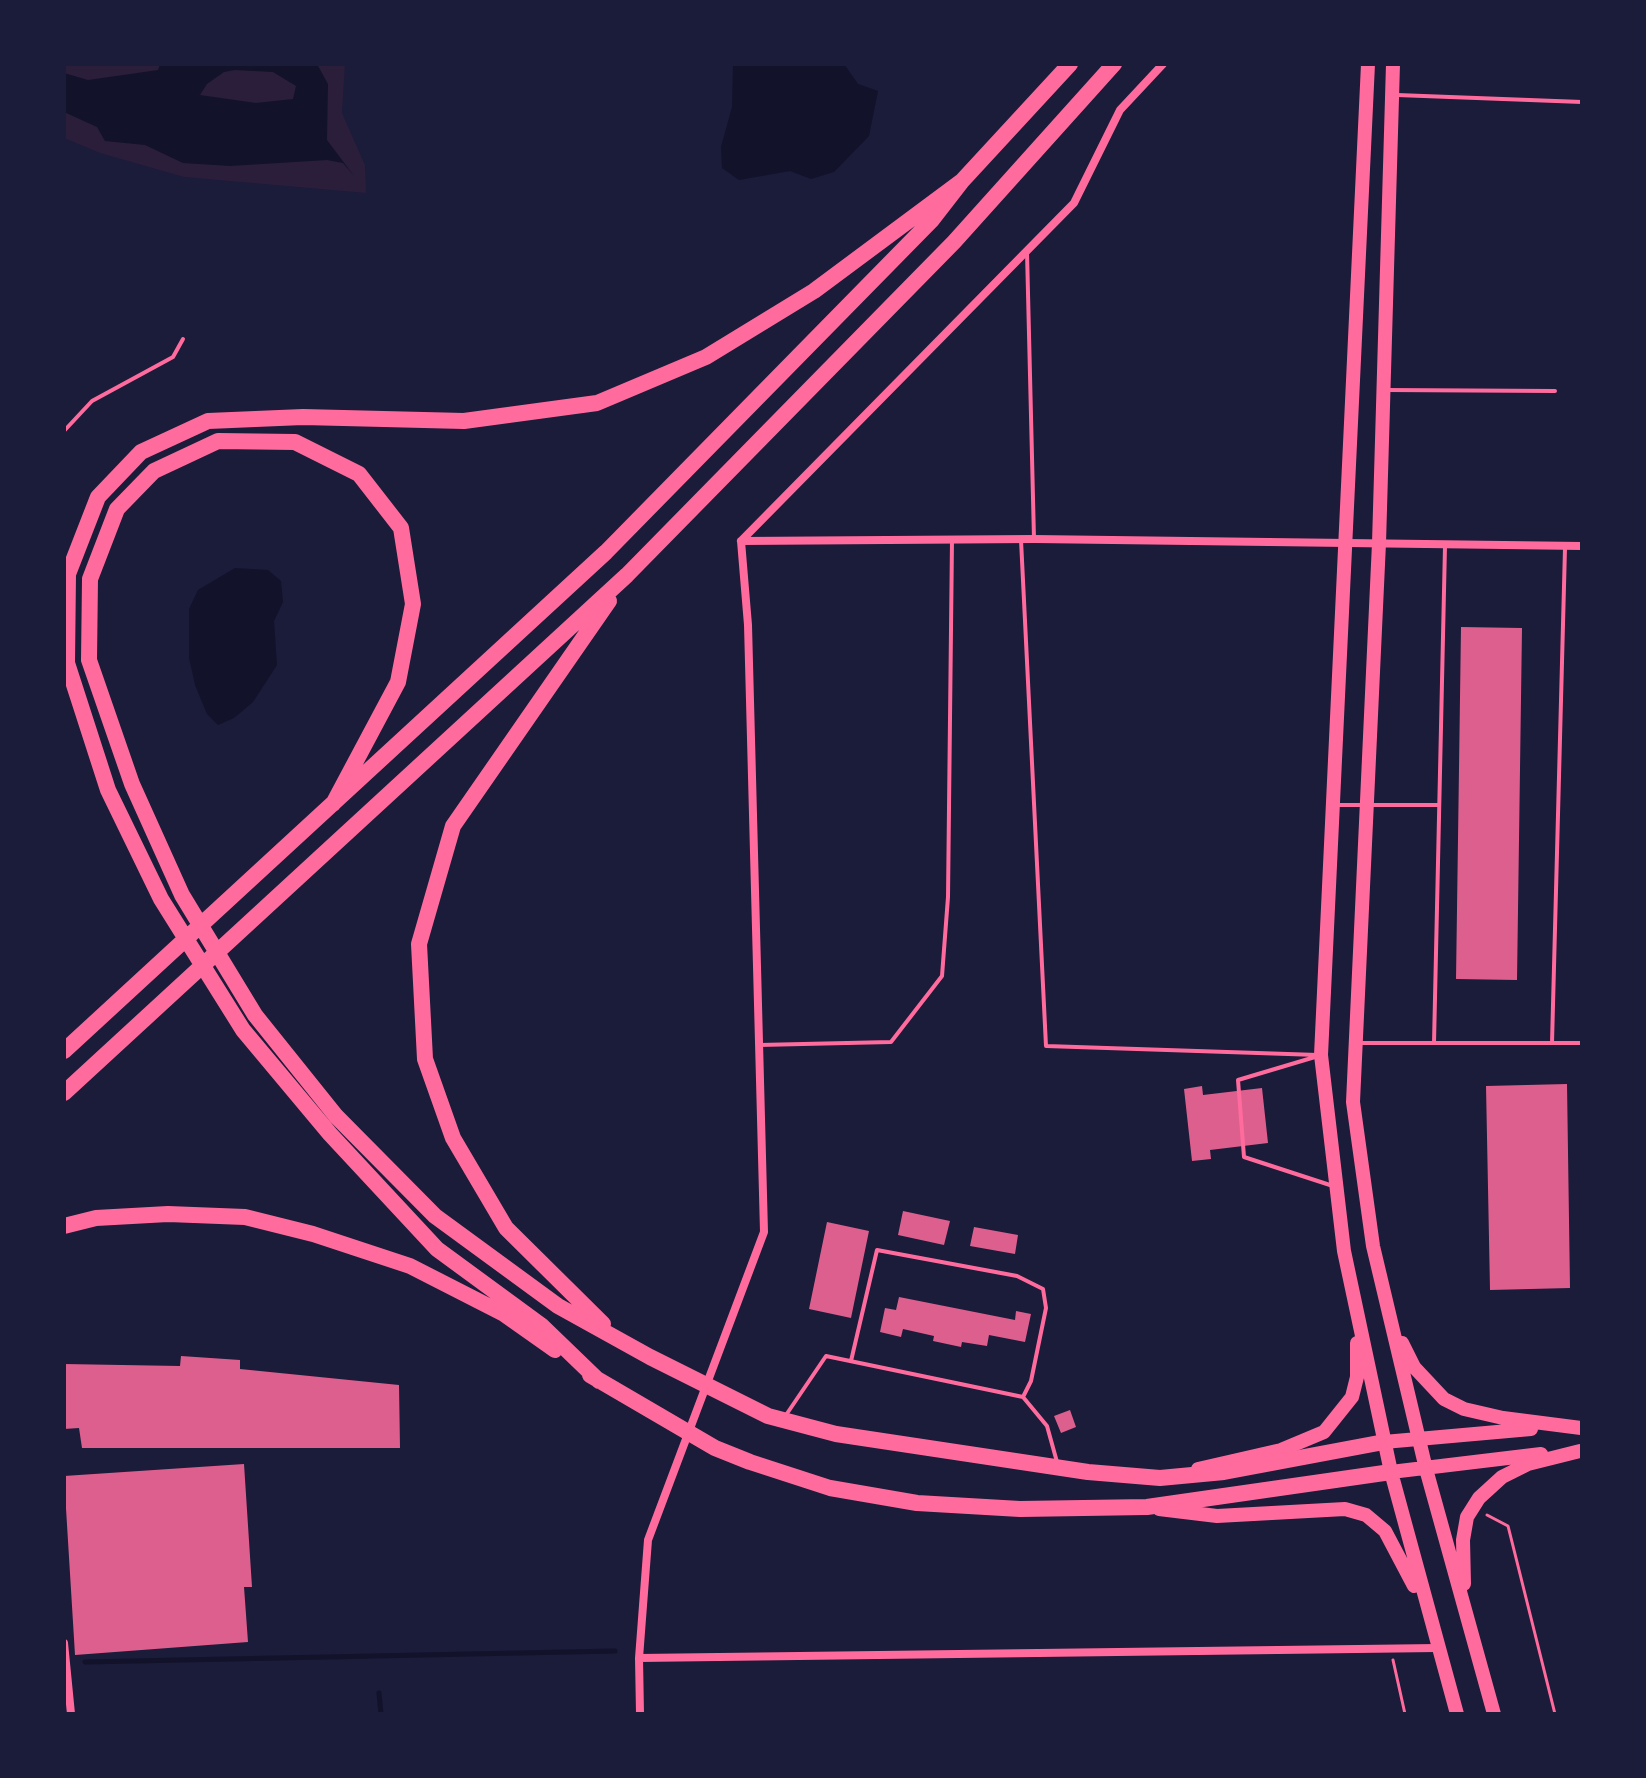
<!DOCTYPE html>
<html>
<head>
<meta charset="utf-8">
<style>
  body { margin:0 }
  #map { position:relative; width:1646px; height:1778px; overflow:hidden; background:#1b1b3a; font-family:Rubik,sans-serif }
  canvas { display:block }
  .frame { position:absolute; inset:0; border:66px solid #1b1b3a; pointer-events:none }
</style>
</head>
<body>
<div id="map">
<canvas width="1646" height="1778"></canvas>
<div class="frame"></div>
</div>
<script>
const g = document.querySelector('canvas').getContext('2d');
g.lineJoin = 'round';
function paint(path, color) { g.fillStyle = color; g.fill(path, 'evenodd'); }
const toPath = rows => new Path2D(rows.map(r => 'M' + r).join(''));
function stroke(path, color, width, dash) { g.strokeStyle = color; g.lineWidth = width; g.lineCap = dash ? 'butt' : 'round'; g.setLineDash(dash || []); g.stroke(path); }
const green = toPath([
  [64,64,345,64,342,113,365,165,366,193,184,177,100,153,64,138]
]);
const water = toPath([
  [160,64,317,64,328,84,327,140,354,176,343,163,327,160,230,166,183,163,145,145,105,141,97,127,64,112,64,73,88,80,158,70],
  [235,70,273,72,296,86,293,99,256,103,200,95,207,84,224,72],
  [733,64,844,64,858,84,878,91,869,136,834,172,811,179,790,171,739,180,722,168,721,147,732,107],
  [235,568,268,570,281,581,283,602,274,621,277,665,253,702,234,718,218,725,207,714,195,685,189,658,189,609,198,590]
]);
const stream = toPath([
  [85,1662,615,1651],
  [379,1693,381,1714]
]);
const building = toPath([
  [1461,627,1522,628,1517,980,1456,979],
  [1567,1084,1570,1288,1490,1290,1486,1086],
  [1202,1086,1203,1095,1262,1088,1268,1143,1210,1150,1211,1159,1192,1161,1184,1089],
  [903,1211,950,1221,944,1245,898,1235],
  [827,1222,869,1231,851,1318,809,1309],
  [974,1227,1018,1235,1015,1254,970,1246],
  [899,1297,1015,1320,1016,1311,1031,1314,1025,1342,989,1335,987,1346,962,1342,961,1347,933,1341,934,1336,903,1329,901,1337,880,1332,885,1308,896,1310],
  [181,1356,240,1360,240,1369,399,1385,400,1448,82,1448,79,1428,64,1429,64,1364,180,1366],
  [1070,1410,1076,1427,1061,1433,1054,1416],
  [244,1464,252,1587,244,1587,248,1642,75,1655,64,1476]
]);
const path = toPath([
  [1487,1515,1508,1526,1555,1714],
  [1393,1660,1405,1714]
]);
const service = toPath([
  [1397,95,1582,102],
  [1027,252,1034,539],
  [1386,390,1555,391],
  [64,431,92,401,173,357,183,339],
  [1021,540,1046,1046,1318,1055],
  [1338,805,1439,805],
  [1360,1043,1582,1043],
  [1434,1043,1445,546],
  [1552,1043,1565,548],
  [759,1045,891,1042,942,976,948,897,952,540],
  [1315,1057,1238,1080,1244,1157,1333,1186],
  [851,1361,877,1250,1017,1276,1043,1289,1046,1308,1031,1381,1023,1397],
  [786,1415,826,1356,1023,1397,1047,1426,1057,1462]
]);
const minor = toPath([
  [741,541,1074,203,1120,110,1163,64],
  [64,1643,71,1714],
  [639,1658,648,1540,764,1232,748,625,741,541,1034,539,1582,546],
  [640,1714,639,1658,1437,1648]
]);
const primary = toPath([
  [1368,64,1321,1055,1344,1251,1391,1472,1457,1714],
  [1393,64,1379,543,1353,1102,1373,1246,1426,1469,1494,1714],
  [1402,1343,1414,1367,1444,1399,1464,1409,1503,1418,1581,1428],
  [1384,1442,1531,1429],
  [1198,1469,1281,1450,1324,1432,1352,1397,1357,1377,1357,1343],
  [1391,1472,1541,1454],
  [1159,1509,1217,1516,1345,1509,1366,1515,1385,1531,1414,1586],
  [1464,1584,1463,1540,1467,1517,1479,1498,1502,1477,1528,1464,1580,1451]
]);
const motorway = toPath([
  [333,804,398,682,413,604,401,528,359,474,295,442,218,441,154,471,117,509,90,579,89,660,132,784,182,895,255,1015,336,1116,435,1216,558,1306,650,1357,768,1416,836,1434,1088,1472,1160,1478,1224,1472,1384,1442],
  [64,1051,606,552,931,221,962,181,1070,64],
  [64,1093,627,575,954,242,1114,64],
  [64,1226,96,1218,168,1214,245,1217,313,1234,410,1266,504,1314,555,1350],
  [603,1324,506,1228,453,1138,425,1059,419,944,453,826,609,601],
  [590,1375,715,1448,750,1462,830,1488,917,1503,1020,1509,1147,1507,1391,1472],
  [599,1381,542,1326,437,1249,330,1134,243,1030,161,899,108,790,67,663,68,574,98,497,141,452,208,421,303,417,464,421,597,403,706,357,814,291,962,181]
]);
paint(green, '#2a1e3b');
paint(water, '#12122b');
stroke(stream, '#12122b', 5);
paint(building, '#dd5f8e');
stroke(path, '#ff6b9d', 3);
stroke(service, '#ff6b9d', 4);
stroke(minor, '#ff6b9d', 8);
stroke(primary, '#ff6b9d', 14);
stroke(motorway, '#ff6b9d', 16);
</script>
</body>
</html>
